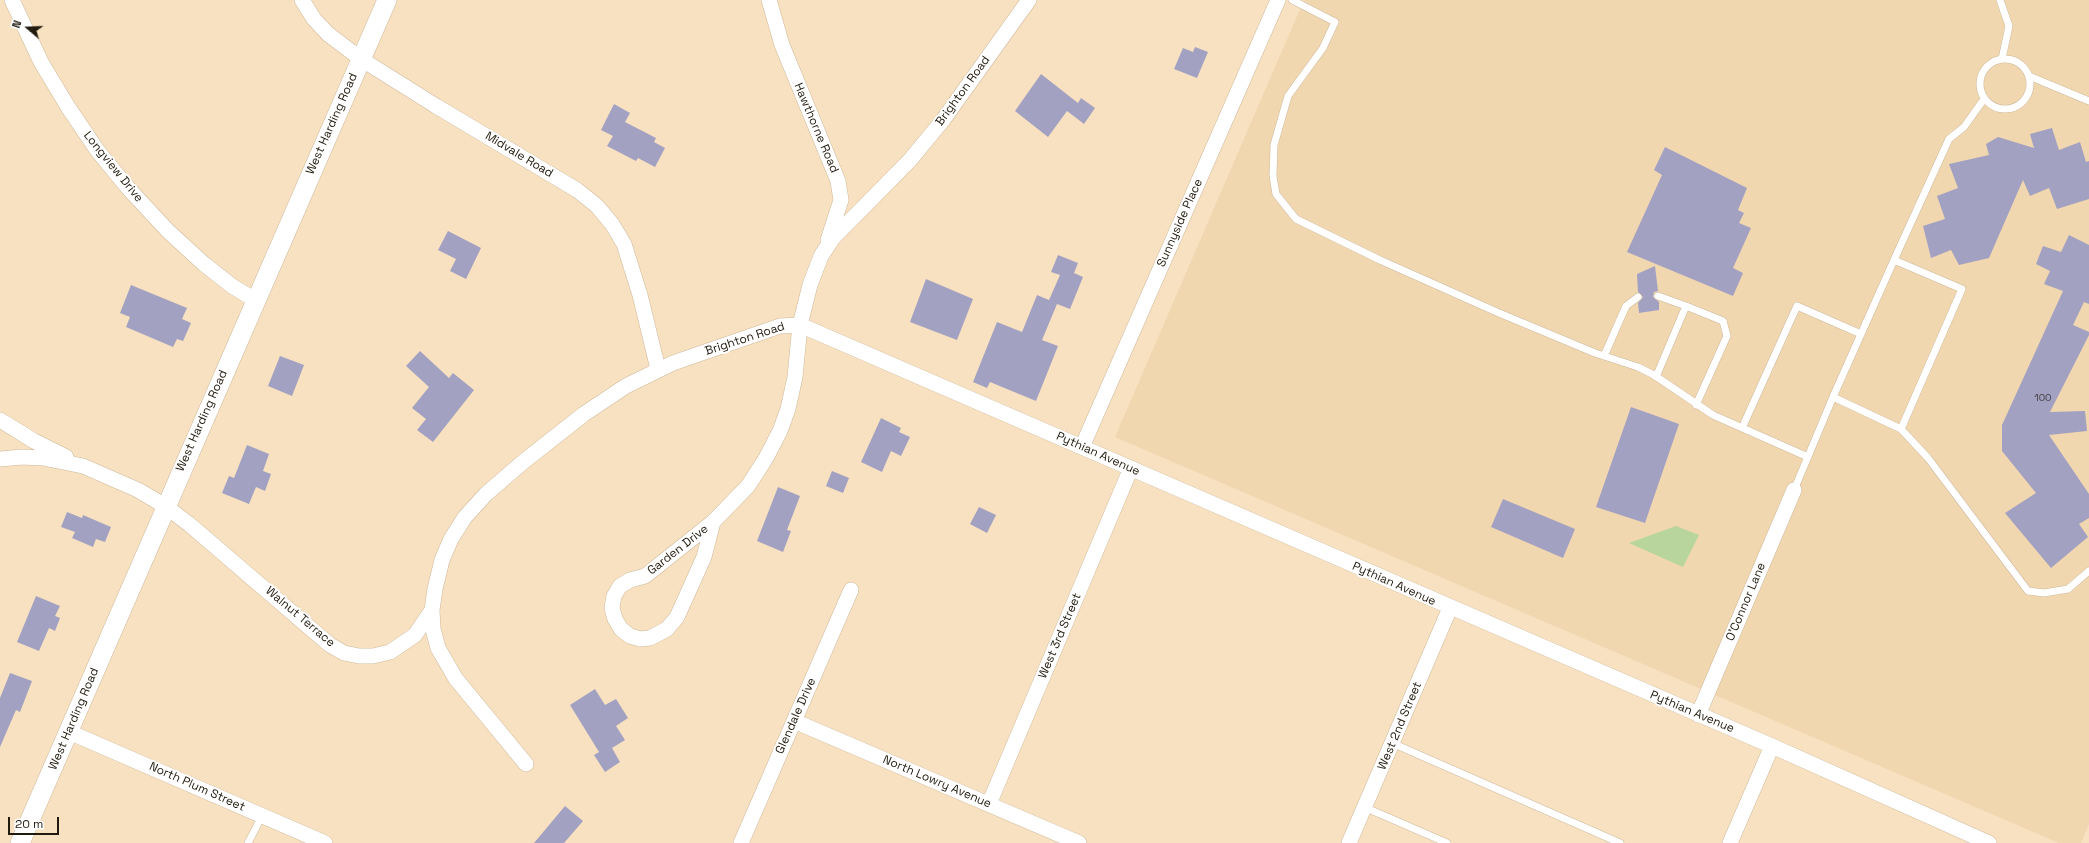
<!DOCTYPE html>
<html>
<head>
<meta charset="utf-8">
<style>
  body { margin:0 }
  #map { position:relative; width:2089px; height:843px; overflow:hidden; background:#f7e1c1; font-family:"Space Grotesk",sans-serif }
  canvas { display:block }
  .north { position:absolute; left:8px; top:8px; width:40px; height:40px; -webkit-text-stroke:3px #fff; paint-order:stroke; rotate:289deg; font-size:11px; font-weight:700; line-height:16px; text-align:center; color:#211a0e }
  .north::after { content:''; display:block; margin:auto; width:14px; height:18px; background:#211a0e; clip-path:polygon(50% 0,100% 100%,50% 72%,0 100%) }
  .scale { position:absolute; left:8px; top:817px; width:51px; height:18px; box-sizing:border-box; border:2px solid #211a0e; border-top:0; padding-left:5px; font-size:12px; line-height:14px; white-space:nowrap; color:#211a0e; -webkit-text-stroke:3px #fff; paint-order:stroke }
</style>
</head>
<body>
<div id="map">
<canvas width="2089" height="843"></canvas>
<div class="north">N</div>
<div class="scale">20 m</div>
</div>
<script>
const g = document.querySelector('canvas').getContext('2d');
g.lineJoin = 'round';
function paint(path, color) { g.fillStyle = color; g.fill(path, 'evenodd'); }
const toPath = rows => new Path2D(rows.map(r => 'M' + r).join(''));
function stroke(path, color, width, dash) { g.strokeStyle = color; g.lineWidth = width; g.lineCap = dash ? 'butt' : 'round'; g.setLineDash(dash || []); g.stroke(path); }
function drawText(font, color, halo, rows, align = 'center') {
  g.font = font + ' "Space Grotesk",sans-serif'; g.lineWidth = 4; g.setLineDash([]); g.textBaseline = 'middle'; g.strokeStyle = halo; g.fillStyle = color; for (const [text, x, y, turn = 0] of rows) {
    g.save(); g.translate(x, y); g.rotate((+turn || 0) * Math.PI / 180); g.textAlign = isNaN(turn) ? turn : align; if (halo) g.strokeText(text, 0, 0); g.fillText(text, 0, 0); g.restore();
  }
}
const built = toPath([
  [1304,0,2089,0,2089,824,2081,843,2059,843,1115,437]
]);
const green = toPath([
  [1676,526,1699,535,1683,567,1629,543]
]);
const building = toPath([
  [1195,47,1208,52,1197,78,1174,69,1183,48,1193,52],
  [1041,74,1078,103,1081,98,1095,108,1084,124,1067,111,1048,137,1015,111],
  [614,104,630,113,625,122,656,138,654,142,665,148,655,167,638,158,636,161,607,146,613,136,601,130],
  [2052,128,2059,150,2080,142,2086,162,2089,161,2089,199,2057,209,2049,188,2030,196,2023,180,1989,258,1959,265,1951,250,1931,258,1923,226,1945,219,1937,196,1958,188,1949,164,1989,155,1986,144,1998,137,2034,148,2030,134],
  [1665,147,1747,188,1738,210,1744,213,1739,223,1751,228,1733,268,1743,273,1733,296,1627,252,1662,175,1654,170],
  [448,231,481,248,466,279,450,271,456,259,438,250],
  [2069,235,2089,245,2089,304,2084,302,2073,325,2089,332,2089,335,2050,412,2085,411,2087,431,2049,435,2089,494,2089,518,2079,524,2088,537,2051,568,2005,513,2036,493,2002,451,2002,425,2063,291,2044,284,2050,271,2036,264,2043,246,2061,252],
  [1058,255,1078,263,1074,273,1083,277,1070,309,1057,304,1042,340,1058,346,1036,401,990,382,987,388,973,382,997,322,1022,332,1037,295,1049,300,1060,275,1051,272],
  [1655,266,1658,291,1654,292,1653,297,1659,302,1659,310,1639,313,1638,303,1643,297,1638,292,1637,274],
  [926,279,973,299,957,340,910,322],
  [131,285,187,308,182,319,191,323,183,341,177,339,173,347,126,327,130,317,120,313],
  [420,351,449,378,453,373,474,390,433,442,417,430,426,419,412,408,429,387,406,366],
  [280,356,304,365,292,396,268,386],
  [1631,407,1679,424,1645,523,1596,507],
  [881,418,901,428,899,432,910,437,901,456,891,451,882,472,861,462],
  [247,445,269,454,263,471,271,474,265,491,256,487,249,504,222,493,229,476,234,478],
  [832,471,849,478,843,493,826,486],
  [778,487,800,496,787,530,791,531,783,552,757,541],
  [1503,499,1575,529,1563,558,1491,527],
  [979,507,996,515,987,533,970,524],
  [67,512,82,518,83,515,111,527,105,542,96,539,93,547,72,538,75,532,61,527],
  [36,596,60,606,55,616,60,618,55,631,49,628,39,651,17,642],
  [10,673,32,681,20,712,16,710,0,747,0,698],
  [595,689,605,705,616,699,628,718,616,726,625,740,612,748,620,762,605,772,594,755,599,752,570,705],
  [565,806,583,821,564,843,534,843]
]);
const service = toPath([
  [1292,0,1335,22,1323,48,1288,96,1274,145,1273,176,1276,194,1296,219,1380,260,1499,313,1595,353,1638,367,1654,375,1713,415,1808,457],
  [2000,0,2009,26,2002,59],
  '1980 84a25 25 0 1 1 50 0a25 25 0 1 1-50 0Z',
  [2029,76,2089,101],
  [1894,260,1949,139,1964,127,1984,99],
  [1658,296,1686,306],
  [1604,356,1626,306,1638,297],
  [1656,377,1686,306,1723,321,1727,336,1696,405],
  [1833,397,1894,260,1962,289,1901,429],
  [1742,428,1797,306,1861,334],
  [1794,490,1833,397,1901,429,1928,458,2028,591,2044,593,2068,589,2089,571],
  [1392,743,1620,843],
  [1364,807,1447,843],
  [248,843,262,816]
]);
const minor = toPath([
  [12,0,41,62,68,107,97,150,128,188,168,231,204,264,232,286,255,300],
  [302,0,314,19,328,34,361,59,436,106,577,190,597,206,612,224,624,244,640,295,658,369],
  [769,0,782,45,838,181,841,200,828,240],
  [0,420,34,441,66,457],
  [1082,447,1278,0],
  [0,459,22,457,43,458,83,466,138,490,165,506,189,524,330,645,344,653,359,656,373,656,390,652,415,635,432,610],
  [713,522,704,557,677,617,667,629,650,638,640,639,630,636,621,629,615,619,612,608,614,596,620,586,630,580,645,576,713,522,748,486,766,458,780,431,788,409,795,377,800,325,810,285,821,256,833,238,910,160,943,120,1029,0],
  [1698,715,1794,490],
  [794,721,1079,843],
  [69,732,325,843],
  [526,764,456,679,438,648,433,629,432,610,435,589,442,560,451,539,465,517,486,494,523,462,584,414,626,386,673,363,780,326,800,325,1772,746,1989,843],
  [989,804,1131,468],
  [741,843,851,590],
  [1349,843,1450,608],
  [1730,843,1772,746]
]);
const tertiary = toPath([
  [20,843,387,0]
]);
const numberNames = [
  ["100",2043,398]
];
const streetNames = [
  ["Brighton Road",963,91,-54],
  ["West Harding Road",332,124,-66],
  ["Hawthorne Road",816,128,67],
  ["Midvale Road",519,155,31],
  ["Longview Drive",113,167,51],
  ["Sunnyside Place",1180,223,-66],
  ["Brighton Road",745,339,-18],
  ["West Harding Road",202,421,-66],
  ["Pythian Avenue",1098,454,24],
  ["Garden Drive",678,550,-38],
  ["Pythian Avenue",1394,584,24],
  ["O'Connor Lane",1746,602,-67],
  ["Walnut Terrace",300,617,40],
  ["West 3rd Street",1060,636,-67],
  ["Pythian Avenue",1692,712,23],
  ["Glendale Drive",796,716,-66],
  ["West Harding Road",74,719,-67],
  ["West 2nd Street",1400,726,-67],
  ["North Lowry Avenue",937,782,23],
  ["North Plum Street",197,787,24]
];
paint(built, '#f0d7b0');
paint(green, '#b8d59d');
paint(building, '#a3a1c2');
stroke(service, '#ceb99b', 8);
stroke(minor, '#ceb99b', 16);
stroke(tertiary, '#ceb99b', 20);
stroke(service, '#fff', 7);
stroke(minor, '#fff', 15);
stroke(tertiary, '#fff', 19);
drawText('10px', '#423c3b', null, numberNames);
drawText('12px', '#211a0e', '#fff', streetNames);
</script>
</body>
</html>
